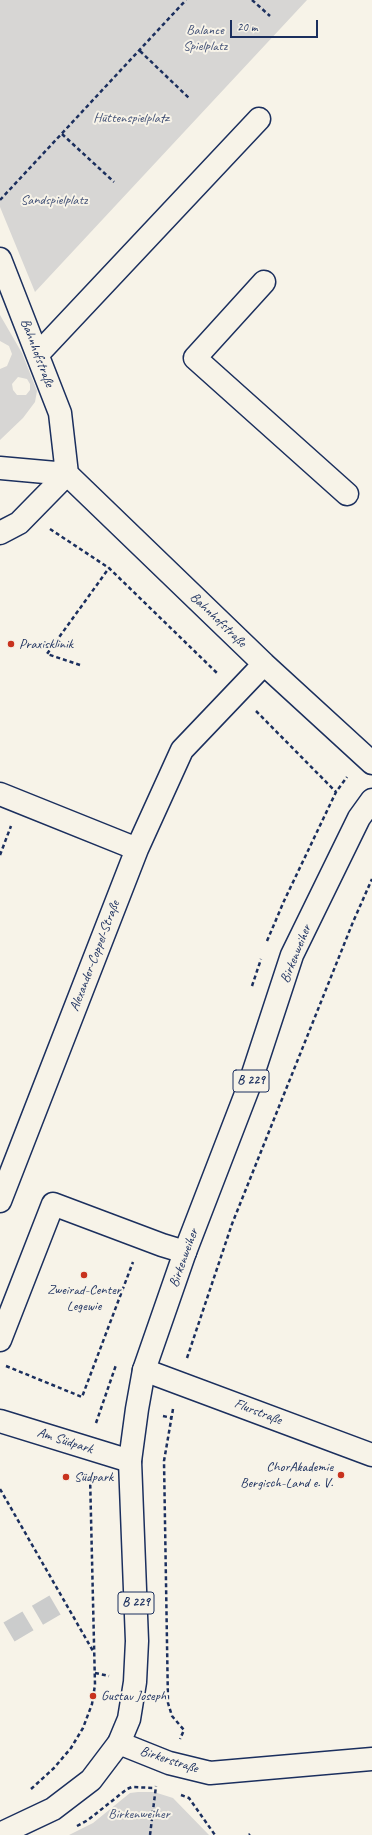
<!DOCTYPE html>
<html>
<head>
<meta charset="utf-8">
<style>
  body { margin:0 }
  #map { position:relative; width:372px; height:1835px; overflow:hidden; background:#f7f3e8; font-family:Caveat,sans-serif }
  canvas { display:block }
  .scale { position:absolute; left:230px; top:20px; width:88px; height:18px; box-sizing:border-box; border:2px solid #1b2f5e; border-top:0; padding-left:5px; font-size:12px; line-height:14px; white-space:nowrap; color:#1b2f5e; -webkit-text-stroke:3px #f7f3e8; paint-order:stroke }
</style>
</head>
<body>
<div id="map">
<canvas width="372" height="1835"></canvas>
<div class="scale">20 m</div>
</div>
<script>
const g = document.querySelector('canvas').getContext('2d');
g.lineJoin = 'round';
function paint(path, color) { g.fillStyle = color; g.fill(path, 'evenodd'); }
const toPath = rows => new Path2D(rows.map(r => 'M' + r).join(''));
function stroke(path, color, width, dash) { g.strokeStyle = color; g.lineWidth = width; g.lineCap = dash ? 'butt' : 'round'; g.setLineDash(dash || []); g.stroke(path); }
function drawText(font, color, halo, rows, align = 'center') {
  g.font = font + ' Caveat,sans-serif'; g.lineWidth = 4; g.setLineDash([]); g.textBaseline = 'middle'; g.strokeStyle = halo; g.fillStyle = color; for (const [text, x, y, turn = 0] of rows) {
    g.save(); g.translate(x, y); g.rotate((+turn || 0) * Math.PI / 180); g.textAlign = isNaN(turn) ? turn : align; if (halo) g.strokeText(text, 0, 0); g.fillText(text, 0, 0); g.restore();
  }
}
const green = toPath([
  [0,0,307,0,35,292,0,207],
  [0,315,22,353,37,391,35,402,23,418,0,440,0,369,7,366,12,354,9,346,0,341],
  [18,377,27,379,30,384,30,390,26,395,17,395,13,390,12,384],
  [138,1792,154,1792,173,1798,209,1835,69,1835,93,1823,130,1793]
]);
const minorTunnel = toPath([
  [9,1632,55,1605]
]);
const path = toPath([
  [252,0,270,16],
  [140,51,190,99],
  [62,134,114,182],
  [0,200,186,0],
  [50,529,109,568,218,674],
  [80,665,47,654,109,568],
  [256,711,336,792],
  [0,855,11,826],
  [267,941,284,901,336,792,347,777],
  [252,986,261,959],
  [187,1358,232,1224,353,922,372,879],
  [6,1366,82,1397,133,1262],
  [173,1409,164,1461,168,1703,172,1716,184,1730,180,1739],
  [163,1416,172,1418],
  [96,1423,116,1365],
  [0,1489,93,1651],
  [95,1673,109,1676],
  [31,1789,54,1768,71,1748,83,1728,92,1704,95,1685,90,1475],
  [181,1795,189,1798,215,1835],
  [77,1826,88,1820,127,1789,132,1787,155,1788],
  [150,1835,156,1786],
  [249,1835,250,1834]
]);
const minor = toPath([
  [0,259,60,413,67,474,264,664,372,763],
  [264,282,195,358,347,494],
  [38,354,259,119],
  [0,468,67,474],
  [0,533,19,523,67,474],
  [0,794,137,849,0,1201],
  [137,849,182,750,264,664],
  [0,1340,53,1204,162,1245,185,1252],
  [144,1370,372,1455],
  [0,1421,130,1461],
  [119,1743,169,1763,210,1773,372,1759]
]);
const major = toPath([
  [0,1834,53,1809,91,1780,119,1743,129,1719,135,1682,137,1641,130,1461,137,1409,144,1370,185,1252,249,1086,292,955,359,818,372,800]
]);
const markers = [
  [11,644,4,"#c8321e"],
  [84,1275,4,"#c8321e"],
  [341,1475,4,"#c8321e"],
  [66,1477,4,"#c8321e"],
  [93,1696,4,"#c8321e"]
];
const shields = [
  [251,1081,36],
  [136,1603,36]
];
const shieldNames = [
  ["B 229",251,1081],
  ["B 229",136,1603]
];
const parkNames = [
  ["Balance",205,30],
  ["Spielplatz",205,46],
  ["Hüttenspielplatz",131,118],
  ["Sandspielplatz",54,200],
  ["Birkenweiher",139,1814]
];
const streetNames = [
  ["Bahnhofstraße",37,353,69],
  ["Bahnhofstraße",218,620,44],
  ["Birkenweiher",296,954,-68],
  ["Alexander-Coppel-Straße",95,956,-69],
  ["Birkenweiher",184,1258,-70],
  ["Flurstraße",258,1412,21],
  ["Am Südpark",65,1441,18],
  ["Birkerstraße",169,1760,18]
];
const poiNames = [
  ["Praxisklinik",19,644],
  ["Zweirad-Center",84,1290,"center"],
  ["Legewie",84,1306,"center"],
  ["ChorAkademie",333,1467,"right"],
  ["Bergisch-Land e. V.",333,1483,"right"],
  ["Südpark",74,1477],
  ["Gustav Joseph",101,1696]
];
paint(green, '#d7d6d4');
stroke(minorTunnel, '#cbcccc', 22, [22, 11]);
stroke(minor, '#1b2f5e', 25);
stroke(major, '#1b2f5e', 25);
stroke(path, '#1b2f5e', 2.5, [4, 3]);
stroke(minor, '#f7f3e8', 22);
stroke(major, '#f7f3e8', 22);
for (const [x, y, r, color] of markers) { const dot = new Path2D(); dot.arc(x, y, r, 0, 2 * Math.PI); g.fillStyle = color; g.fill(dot); stroke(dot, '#f7f3e8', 1.5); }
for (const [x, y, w] of shields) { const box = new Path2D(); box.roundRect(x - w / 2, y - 11, w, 22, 3); g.fillStyle = '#f7f3e8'; g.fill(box); stroke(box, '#1b2f5e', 1); }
drawText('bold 13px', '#1b2f5e', null, shieldNames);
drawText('14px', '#415076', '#f7f3e8', parkNames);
drawText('14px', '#1b2f5e', '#f7f3e8', streetNames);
drawText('14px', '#1b2f5e', '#f7f3e8', poiNames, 'left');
</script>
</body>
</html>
